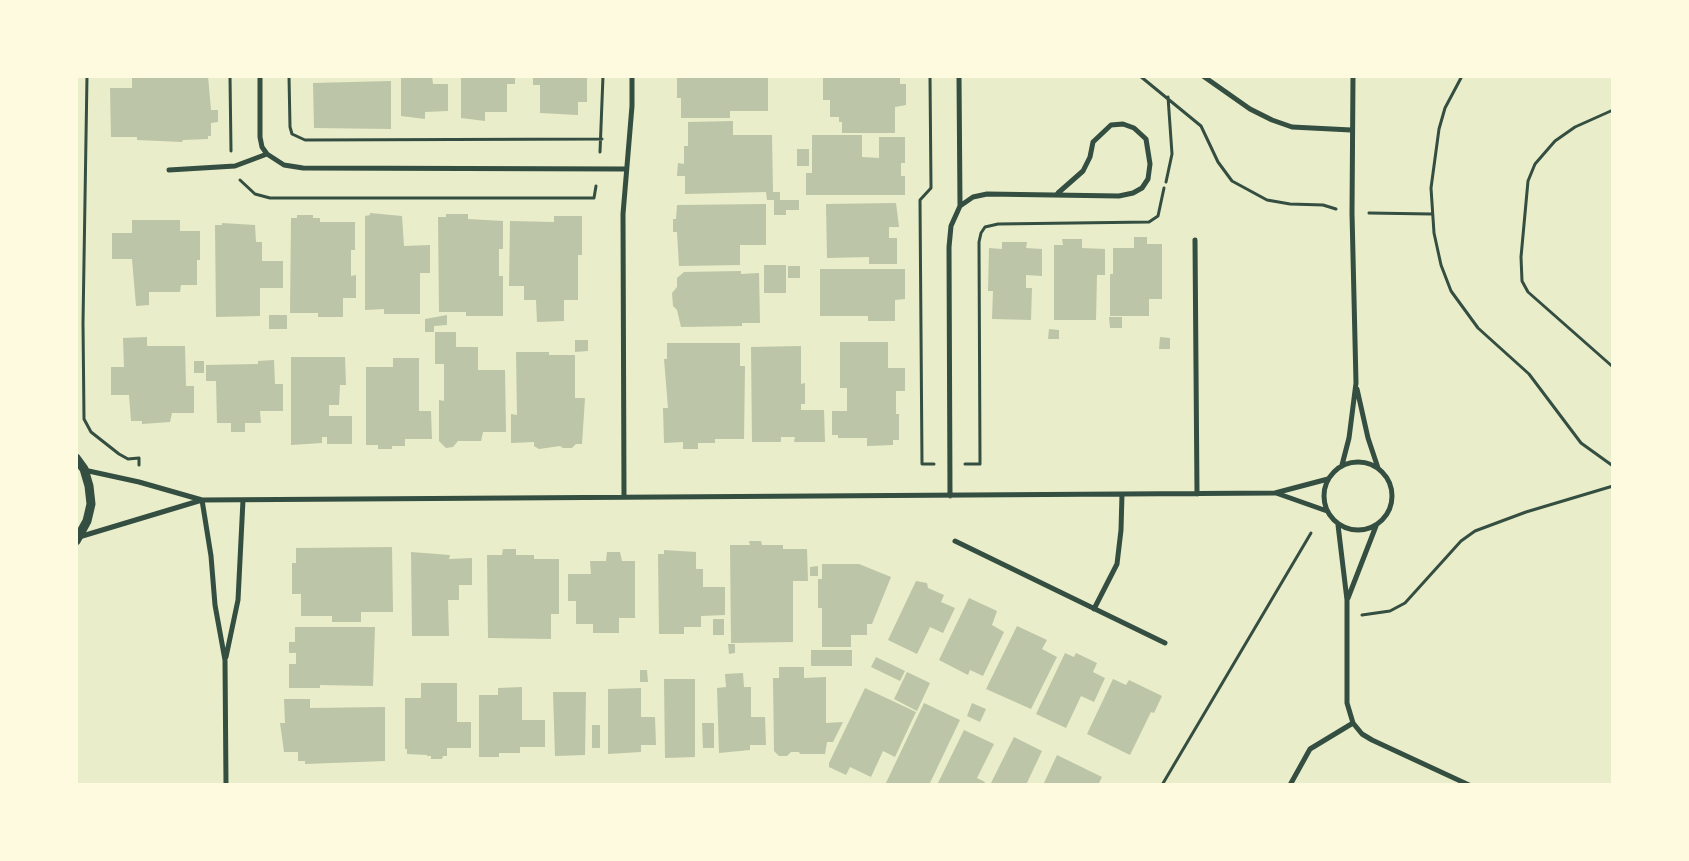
<!DOCTYPE html>
<html>
<head>
<meta charset="utf-8">
<style>
  body { margin:0 }
  #map { position:relative; width:1689px; height:861px; overflow:hidden; background:#e9edc9; font-family:Commissioner,sans-serif }
  canvas { display:block }
  .frame { position:absolute; inset:0; border:78px solid #fefae0; pointer-events:none }
</style>
</head>
<body>
<div id="map">
<canvas width="1689" height="861"></canvas>
<div class="frame"></div>
</div>
<script>
const g = document.querySelector('canvas').getContext('2d');
g.lineJoin = 'round';
function paint(path, color) { g.fillStyle = color; g.fill(path, 'evenodd'); }
const toPath = rows => new Path2D(rows.map(r => 'M' + r).join(''));
function stroke(path, color, width, dash) { g.strokeStyle = color; g.lineWidth = width; g.lineCap = dash ? 'butt' : 'round'; g.setLineDash(dash || []); g.stroke(path); }
const building = toPath([
  [132,76,208,76,211,110,218,110,218,122,211,123,211,136,208,136,208,139,183,140,182,142,137,140,137,137,111,137,110,88,132,88],
  [401,76,432,76,433,84,448,84,448,111,425,112,425,119,401,116],
  [461,76,515,76,515,84,507,84,507,112,485,112,485,121,461,118],
  [533,76,587,76,587,102,578,102,578,115,540,113,540,85,533,85],
  [823,76,900,76,900,84,906,84,906,105,895,107,895,133,842,133,842,122,839,122,839,117,830,117,830,100,823,100],
  [677,78,768,78,768,111,730,111,730,118,681,118,681,98,677,98],
  [391,81,391,129,314,128,313,83],
  [733,121,733,135,772,135,773,192,780,192,780,200,799,200,799,210,786,210,786,215,774,215,774,200,767,200,766,192,685,194,685,176,677,176,678,163,684,164,684,146,688,146,688,122],
  [812,135,862,135,862,157,879,158,879,137,905,137,905,163,901,163,901,176,905,176,905,195,806,195,806,173,812,173],
  [797,149,809,149,809,166,797,166],
  [896,203,899,227,889,227,889,238,897,238,897,264,869,264,869,257,827,258,826,204],
  [766,204,766,245,740,245,740,265,679,266,677,232,673,232,673,219,676,219,677,205],
  [370,213,402,216,404,246,430,245,430,273,420,273,420,314,384,314,384,309,365,310,365,216,370,215],
  [446,214,468,214,468,219,503,221,503,249,499,249,499,276,503,276,503,316,466,316,466,312,439,312,438,217,446,217],
  [297,215,313,215,313,218,320,218,320,222,355,222,355,250,351,250,351,276,356,275,356,298,343,298,343,317,318,317,318,313,290,313,291,218,297,218],
  [554,216,582,216,582,255,578,255,578,300,564,300,564,321,537,322,536,300,524,300,524,286,509,286,510,221,554,222],
  [132,220,180,220,180,231,200,231,200,260,197,260,197,285,181,285,180,292,149,292,149,305,136,306,132,259,112,259,112,233,132,233],
  [222,223,255,225,256,242,262,242,262,261,283,261,283,288,260,288,260,316,216,317,215,225,222,225],
  [1134,237,1147,237,1147,244,1162,244,1162,299,1149,299,1149,316,1110,316,1110,274,1113,274,1113,248,1134,248],
  [1062,239,1082,239,1082,248,1105,249,1105,275,1097,275,1096,320,1054,320,1054,245,1063,245],
  [1002,242,1027,242,1026,248,1042,249,1042,276,1026,275,1026,288,1032,288,1031,320,992,319,993,291,988,291,989,248,1002,249],
  [764,265,786,265,786,293,764,293],
  [788,266,800,266,800,278,788,278],
  [820,269,905,269,905,299,895,300,895,321,868,321,868,316,820,316],
  [741,271,741,274,759,273,760,323,742,323,742,326,681,327,677,310,673,306,672,293,677,287,677,278,684,272],
  [269,315,287,315,287,329,269,329],
  [447,315,447,325,434,326,434,332,425,332,425,319],
  [1109,317,1122,317,1122,328,1110,328],
  [1049,329,1059,330,1059,339,1048,339],
  [435,332,456,332,456,347,478,347,478,370,505,370,506,432,483,432,481,441,458,441,453,447,446,448,439,441,439,400,444,401,444,364,435,364],
  [147,337,147,346,185,346,186,386,194,386,194,413,172,413,170,422,142,424,142,421,131,421,129,395,111,395,111,367,124,367,123,338],
  [1160,337,1170,338,1170,349,1159,349],
  [575,340,588,340,588,351,575,352],
  [840,342,888,342,888,368,905,368,905,391,896,391,896,414,899,414,899,440,893,440,893,445,867,446,867,438,838,438,838,435,832,435,832,411,847,411,847,388,840,388],
  [667,343,740,343,740,366,745,366,744,439,715,439,715,443,698,443,698,449,683,449,683,442,664,443,663,408,668,408,664,359,667,359],
  [801,346,801,384,805,383,805,404,801,404,801,410,824,410,825,442,794,442,795,437,781,437,781,442,752,442,751,347],
  [516,352,549,352,549,355,575,355,575,398,585,398,582,444,576,444,572,448,563,448,560,446,539,449,534,446,534,442,511,443,511,414,517,415],
  [291,357,345,357,346,385,340,385,339,405,329,405,329,416,352,416,352,444,327,444,327,437,322,437,322,443,291,445],
  [393,358,419,358,419,411,431,411,432,439,405,439,405,446,392,446,392,449,378,449,378,445,366,445,366,367,393,367],
  [274,360,275,384,283,384,283,411,260,411,261,423,245,423,245,432,231,432,231,423,217,423,216,381,206,381,206,365,258,364,258,361],
  [194,361,204,361,204,373,194,373],
  [749,541,761,541,762,545,783,545,783,549,807,549,808,581,793,581,793,642,731,643,730,545,750,545],
  [392,547,393,612,361,612,361,622,332,622,332,616,301,616,301,594,292,594,292,563,296,563,296,548],
  [503,549,516,549,516,555,534,555,534,559,559,559,559,614,551,614,551,639,488,638,487,555,502,555],
  [664,550,696,552,696,569,703,569,703,587,725,587,725,615,701,616,701,627,684,627,684,634,659,634,658,554,664,554],
  [411,552,450,555,449,559,472,558,472,585,459,585,459,600,448,600,449,636,412,636],
  [607,552,620,552,622,561,635,561,635,618,619,618,619,633,593,633,593,624,576,624,576,601,568,601,568,574,591,574,590,561,606,561],
  [822,564,859,564,891,577,872,624,867,624,867,635,851,635,851,647,822,647,822,608,818,608,818,579,822,579],
  [818,566,818,576,810,576,810,567],
  [916,581,927,583,928,588,944,595,941,602,955,608,943,633,930,627,917,654,888,640],
  [969,598,997,611,992,625,1004,632,983,676,970,670,968,675,939,660],
  [713,619,724,619,724,635,713,635],
  [1017,626,1047,640,1042,649,1057,657,1031,709,986,689],
  [295,627,375,627,373,686,320,685,320,688,289,688,289,664,296,664,296,653,289,653,289,642,295,642],
  [728,644,735,644,735,653,729,654],
  [811,650,852,650,852,666,811,666],
  [1065,653,1074,657,1076,653,1097,663,1093,672,1105,678,1094,702,1081,696,1066,728,1036,714],
  [876,657,905,671,900,681,871,667],
  [779,667,804,667,804,678,826,677,826,723,843,722,833,742,827,742,825,754,800,754,799,752,791,752,787,756,779,756,774,751,773,678,779,678],
  [640,670,647,670,648,682,640,682],
  [907,672,930,683,917,711,894,699],
  [743,673,744,687,751,687,751,717,765,717,766,745,750,745,750,750,719,753,717,688,726,687,725,674],
  [664,679,695,679,695,757,665,758],
  [1113,679,1126,685,1129,680,1162,696,1154,713,1151,712,1130,755,1087,734],
  [421,683,457,683,457,722,471,722,471,748,447,748,447,756,443,756,442,759,431,759,431,756,427,756,427,755,407,754,407,749,405,749,405,698,421,698],
  [522,687,522,720,545,720,545,747,520,747,520,753,499,753,499,757,479,757,479,695,498,695,498,688],
  [641,688,641,717,655,717,656,745,641,745,641,752,608,754,608,689],
  [865,688,916,712,895,757,883,751,871,777,850,767,846,775,829,767,829,763],
  [553,692,586,692,585,755,555,756],
  [284,699,310,699,310,708,385,707,385,761,305,764,305,761,298,761,298,752,284,752,280,723,285,723],
  [924,703,960,720,929,785,885,785],
  [972,703,986,709,980,722,967,716],
  [702,723,714,723,714,748,703,748],
  [592,725,600,725,600,748,592,748],
  [964,730,994,744,977,778,985,782,983,785,937,785],
  [1014,737,1042,751,1026,785,990,785],
  [1057,755,1102,777,1098,785,1043,785]
]);
const path = toPath([
  [87,76,83,323,84,419,91,432,119,454,128,459,139,458,139,465],
  [230,76,231,151],
  [289,76,290,127,292,134,305,140,602,139],
  [930,76,931,188,920,200,922,464,934,464],
  [1140,76,1201,126,1218,162,1232,181,1267,200,1290,204,1323,205,1336,209],
  [1462,76,1445,108,1439,129,1431,188,1434,233,1441,265,1451,291,1478,328,1529,374,1581,443,1613,466],
  [1613,110,1575,127,1555,141,1535,164,1528,181,1521,257,1522,281,1528,292,1613,367],
  [600,152,603,76],
  [240,180,255,194,270,198,594,198,596,186],
  [1166,182,1172,154,1168,97],
  [1369,213,1431,214],
  [965,464,980,464,979,242,981,233,985,227,998,224,1149,222,1158,216,1164,188],
  [1362,615,1390,611,1405,603,1461,541,1475,531,1526,512,1613,486],
  [1162,785,1311,533]
]);
const minor = toPath([
  [260,76,260,137,262,147,267,154,284,165,303,168,625,169],
  [1203,76,1250,109,1272,120,1292,127,1351,130],
  [169,170,235,166,267,154],
  [960,206,973,197,987,194,1119,196,1133,193,1142,188,1148,179,1150,164,1146,139,1134,128,1123,124,1111,125,1093,142,1090,157,1083,171,1058,193],
  [1195,240,1197,494],
  [1357,389,1368,438,1378,468],
  '1324 496a34 34 0 1 1 68 0a34 34 0 1 1-68 0Z',
  [1342,465,1349,438,1356,383,1352,213,1353,76],
  [84,470,139,482,202,500],
  [1276,493,1327,511],
  [950,496,949,247,951,226,960,206,959,76],
  [624,497,623,214,632,106,632,76],
  [202,500,211,556,215,605,225,660,226,785],
  [1338,525,1347,600,1347,703,1353,723,1362,734,1372,740,1469,785],
  [79,537,202,500,1275,493,1328,479],
  [955,541,1165,643],
  [1348,598,1376,526],
  [1094,609,1117,564,1121,530,1122,494],
  [226,657,238,600,243,500],
  [1290,785,1310,749,1353,723]
]);
const tertiary = toPath([
  [76,458,84,469,89,486,91,504,87,521,76,541]
]);
paint(building, '#bcc5a7');
stroke(path, '#344e41', 3);
stroke(minor, '#344e41', 5);
stroke(tertiary, '#344e41', 9);
</script>
</body>
</html>
